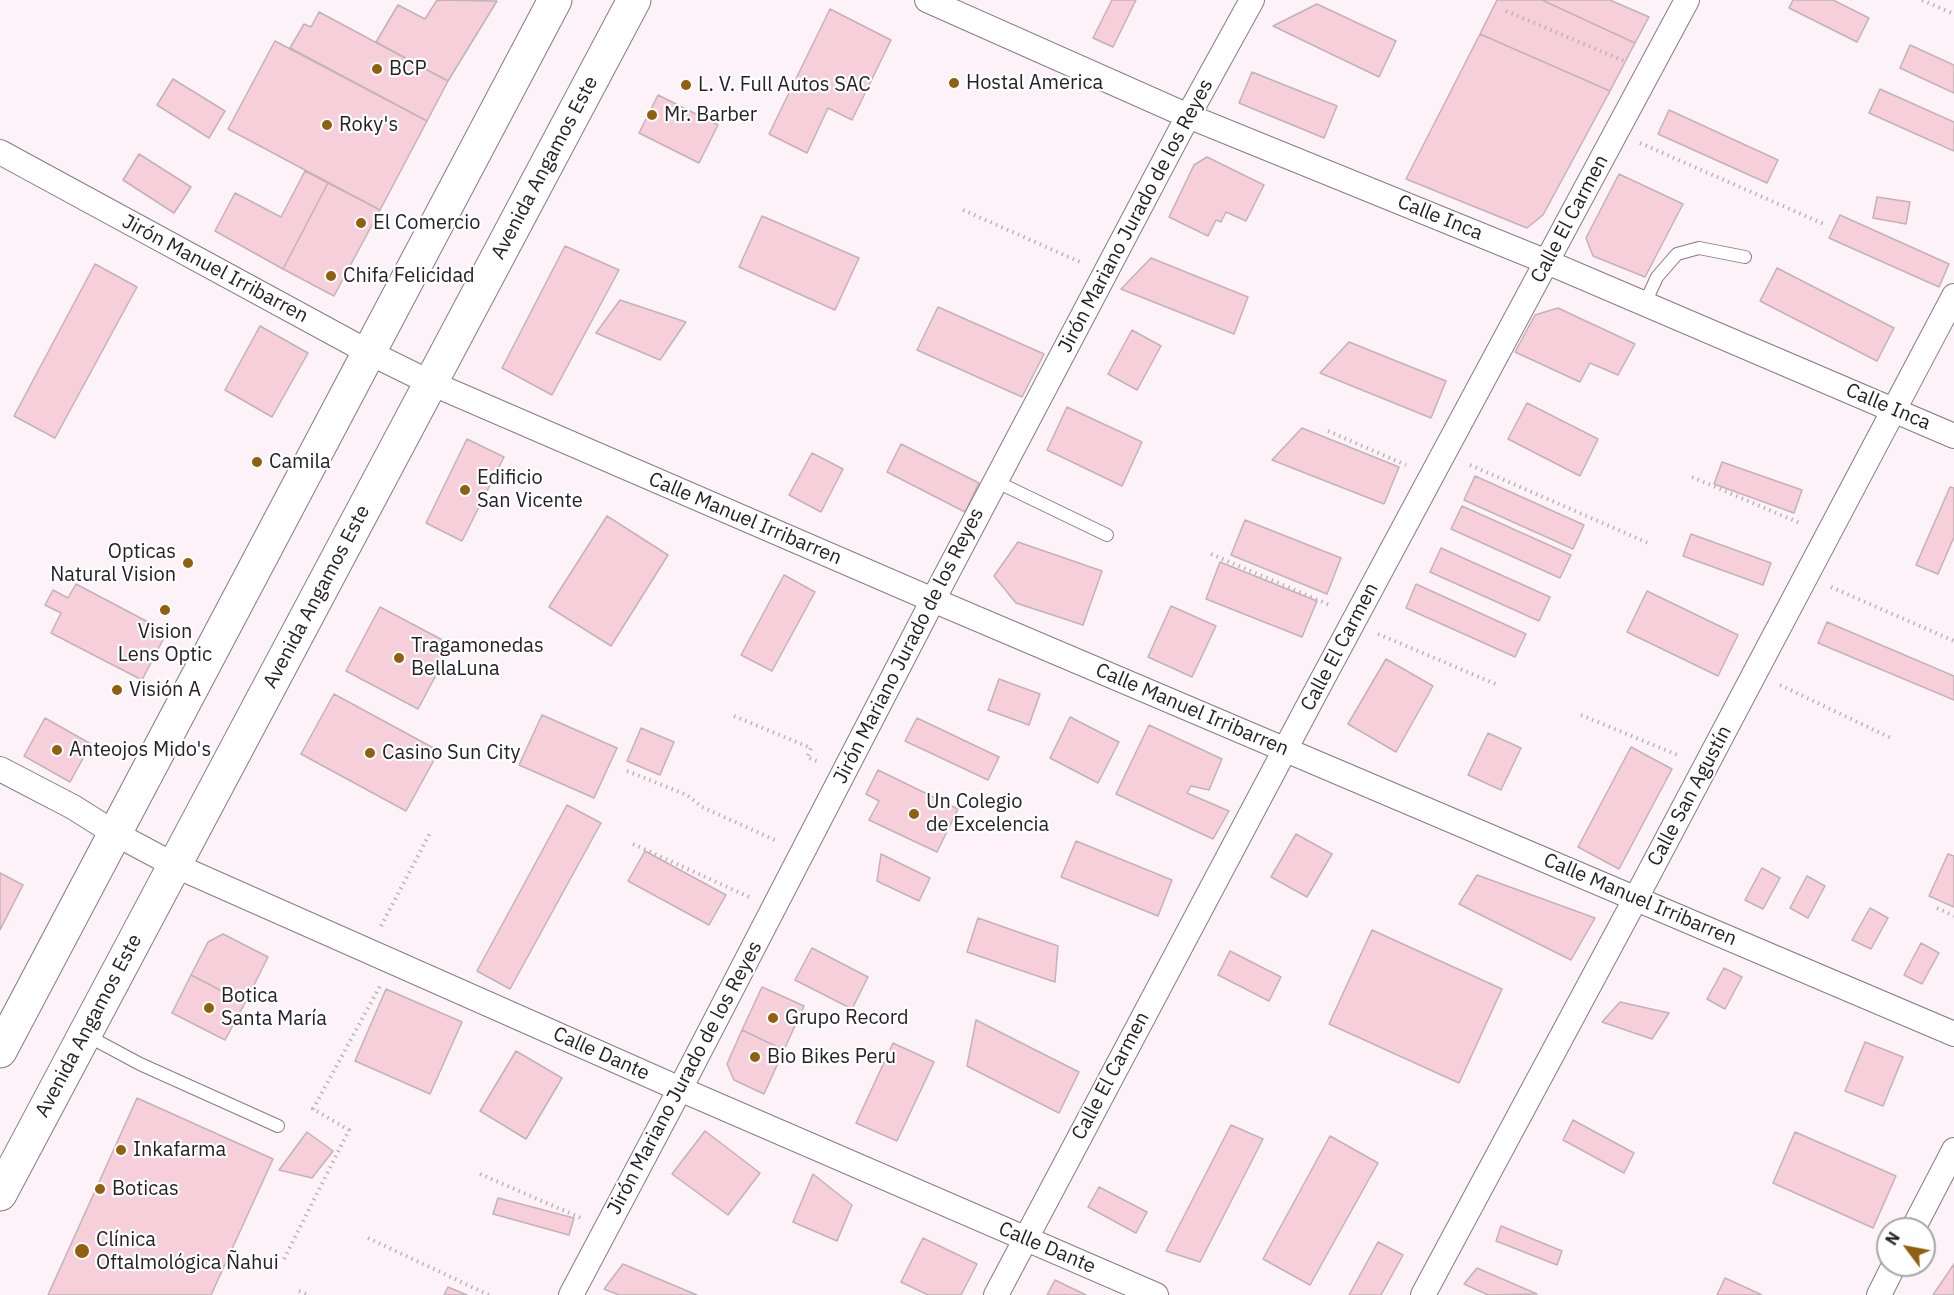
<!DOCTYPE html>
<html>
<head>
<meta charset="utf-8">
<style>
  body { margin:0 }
  #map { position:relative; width:1954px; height:1295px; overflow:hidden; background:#fef2f9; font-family:"IBM Plex Sans",sans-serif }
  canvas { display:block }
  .north { position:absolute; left:1876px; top:1217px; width:60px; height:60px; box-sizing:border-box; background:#fff; border:2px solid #a8a6a7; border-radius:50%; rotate:302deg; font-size:16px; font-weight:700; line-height:24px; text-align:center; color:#262124 }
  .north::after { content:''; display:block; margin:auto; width:21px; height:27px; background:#915f10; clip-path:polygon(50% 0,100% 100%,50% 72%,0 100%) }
</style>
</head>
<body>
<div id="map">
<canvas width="1954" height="1295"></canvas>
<div class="north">N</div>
</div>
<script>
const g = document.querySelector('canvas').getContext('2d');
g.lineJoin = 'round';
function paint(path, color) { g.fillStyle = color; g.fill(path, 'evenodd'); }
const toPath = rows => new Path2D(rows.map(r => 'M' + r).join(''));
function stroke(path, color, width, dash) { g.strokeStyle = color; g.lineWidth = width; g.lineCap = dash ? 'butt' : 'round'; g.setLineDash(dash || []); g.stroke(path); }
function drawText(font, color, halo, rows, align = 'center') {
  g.font = font + ' "IBM Plex Sans",sans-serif'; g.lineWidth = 4.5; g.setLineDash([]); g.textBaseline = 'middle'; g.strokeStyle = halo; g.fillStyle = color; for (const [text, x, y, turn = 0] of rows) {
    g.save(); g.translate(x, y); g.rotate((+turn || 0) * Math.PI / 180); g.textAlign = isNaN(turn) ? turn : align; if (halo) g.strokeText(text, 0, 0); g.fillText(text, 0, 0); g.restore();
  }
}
const building = toPath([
  [437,0,497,1,448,81,376,42,398,5,425,19,437,0],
  [1112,0,1136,0,1113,47,1093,38,1112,0],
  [1497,0,1542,0,1635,43,1610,91,1480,34,1497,0],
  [1542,0,1610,0,1649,17,1635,43,1542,0],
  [1793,0,1833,0,1869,18,1857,42,1789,8,1793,0],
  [1317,4,1396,41,1379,77,1273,26,1317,4],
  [830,9,891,40,852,120,828,108,807,153,769,134,830,9],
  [319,12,448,81,427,121,290,48,304,24,311,27,319,12],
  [1480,34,1610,91,1543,215,1527,228,1406,179,1480,34],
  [275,41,427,121,380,210,228,129,275,41],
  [1910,45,1954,65,1954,93,1900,68,1910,45],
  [1252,72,1337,106,1324,138,1239,103,1252,72],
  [173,79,225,111,209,138,157,105,173,79],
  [1880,89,1954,122,1954,151,1869,113,1880,89],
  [658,95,718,125,699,163,639,133,658,95],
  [1669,110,1778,160,1767,183,1658,134,1669,110],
  [139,154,191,187,174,213,123,180,139,154],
  [1207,157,1264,185,1246,221,1226,212,1221,222,1216,220,1208,236,1169,217,1194,165,1207,157],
  [305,171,328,183,283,269,215,231,235,193,281,217,305,171],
  [1619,174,1683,204,1645,277,1593,256,1586,238,1619,174],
  [328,183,380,210,334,296,283,269,328,183],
  [1877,197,1910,202,1906,224,1873,218,1877,197],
  [1840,215,1949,264,1939,287,1829,238,1840,215],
  [762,216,859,258,835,310,739,267,762,216],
  [565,246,619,270,552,395,502,368,565,246],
  [1151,258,1248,297,1234,334,1121,289,1151,258],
  [95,264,137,287,55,438,14,416,95,264],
  [1777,268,1894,328,1877,361,1760,301,1777,268],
  [620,300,686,322,660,360,596,333,620,300],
  [938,307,1044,354,1022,397,917,350,938,307],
  [1558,308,1635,344,1618,375,1590,363,1580,382,1515,352,1535,315,1558,308],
  [260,326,308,353,272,417,225,390,260,326],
  [1132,330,1161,346,1137,390,1108,374,1132,330],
  [1349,342,1446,381,1431,418,1320,373,1349,342],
  [1527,403,1598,439,1580,476,1508,439,1527,403],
  [1067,407,1142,442,1122,486,1047,450,1067,407],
  [1302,428,1399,467,1384,504,1272,460,1302,428],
  [467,439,504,457,462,541,426,523,467,439],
  [901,444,979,483,965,512,887,472,901,444],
  [812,453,843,469,821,512,789,495,812,453],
  [1722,462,1802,490,1794,513,1714,484,1722,462],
  [1475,476,1584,525,1573,549,1464,500,1475,476],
  [1950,487,1954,488,1954,537,1938,574,1916,565,1950,487],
  [1462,506,1571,555,1560,578,1451,529,1462,506],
  [607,516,668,555,611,646,549,607,607,516],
  [1245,520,1341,558,1327,594,1231,555,1245,520],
  [1691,534,1771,563,1763,585,1683,556,1691,534],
  [1018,542,1102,571,1083,625,1016,603,994,576,1018,542],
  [1441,548,1550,597,1539,621,1430,572,1441,548],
  [1220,562,1317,601,1302,637,1206,599,1220,562],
  [784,575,815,592,772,671,741,655,784,575],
  [76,584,167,632,142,680,51,633,61,613,45,605,53,590,68,598,76,584],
  [1416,584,1526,634,1515,657,1406,608,1416,584],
  [1647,591,1738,635,1718,676,1627,632,1647,591],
  [1171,606,1216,626,1192,677,1148,657,1171,606],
  [380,607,452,645,418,709,346,671,380,607],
  [1827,622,1954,676,1954,700,1818,643,1827,622],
  [1386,659,1433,686,1396,752,1348,724,1386,659],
  [999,679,1040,694,1029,725,988,710,999,679],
  [334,694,439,751,406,811,301,754,334,694],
  [542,715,617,748,594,798,519,765,542,715],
  [1070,717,1119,742,1098,783,1050,758,1070,717],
  [45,718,91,744,70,782,24,756,45,718],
  [917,718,999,757,988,780,905,741,917,718],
  [1149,725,1222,759,1209,790,1191,786,1187,793,1229,811,1213,839,1116,794,1149,725],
  [641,728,674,742,660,775,627,761,641,728],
  [1488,733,1521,748,1501,790,1468,775,1488,733],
  [1631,747,1672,769,1619,869,1578,847,1631,747],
  [878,770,958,809,937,852,869,820,879,801,866,794,878,770],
  [567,805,601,823,510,989,477,971,567,805],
  [1296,834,1332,854,1307,897,1271,877,1296,834],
  [1076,841,1172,880,1158,916,1061,877,1076,841],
  [645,851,726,895,709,925,628,881,645,851],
  [881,854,930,878,919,901,877,881,881,854],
  [1948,854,1954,856,1954,907,1929,896,1948,854],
  [1762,868,1780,878,1763,909,1745,900,1762,868],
  [0,873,23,885,0,930,0,873],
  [1477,875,1595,918,1571,960,1459,904,1477,875],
  [1807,876,1825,886,1808,918,1790,908,1807,876],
  [1870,908,1888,918,1871,949,1852,940,1870,908],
  [978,918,1058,946,1055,982,967,952,978,918],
  [1372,930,1502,989,1459,1083,1329,1024,1372,930],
  [223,934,268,957,245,1003,191,975,208,942,223,934],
  [1921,943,1939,953,1922,984,1904,975,1921,943],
  [812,948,868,977,852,1009,795,980,812,948],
  [1230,951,1281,977,1269,1001,1218,975,1230,951],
  [1724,968,1742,977,1725,1009,1707,999,1724,968],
  [191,975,245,1003,225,1040,172,1013,191,975],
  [762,987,804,1006,784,1050,742,1030,762,987],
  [386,989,462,1022,430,1094,355,1061,386,989],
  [1620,1002,1669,1013,1652,1039,1602,1022,1620,1002],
  [976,1020,1079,1072,1059,1113,967,1066,976,1020],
  [742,1030,784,1050,764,1094,734,1080,727,1064,742,1030],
  [1865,1042,1903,1057,1883,1106,1845,1091,1865,1042],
  [893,1043,934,1062,897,1141,856,1123,893,1043],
  [516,1051,562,1078,526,1139,480,1111,516,1051],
  [137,1098,273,1159,211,1295,48,1295,137,1098],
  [1573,1120,1634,1153,1624,1173,1563,1140,1573,1120],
  [1231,1125,1263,1139,1200,1262,1166,1251,1231,1125],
  [705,1131,760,1173,728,1215,672,1174,705,1131],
  [307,1132,333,1151,312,1178,279,1170,307,1132],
  [1795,1132,1896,1176,1873,1228,1773,1183,1795,1132],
  [1330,1136,1378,1163,1310,1285,1263,1259,1330,1136],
  [813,1174,852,1205,837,1241,793,1222,813,1174],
  [1099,1187,1147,1212,1136,1233,1088,1207,1099,1187],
  [498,1198,574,1218,569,1235,493,1214,498,1198],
  [1501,1226,1562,1251,1557,1265,1496,1241,1501,1226],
  [923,1238,977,1264,961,1295,928,1295,901,1282,923,1238],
  [1378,1242,1403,1255,1381,1295,1349,1295,1378,1242],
  [623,1264,697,1295,619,1295,604,1289,623,1264],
  [1954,1264,1954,1295,1933,1295,1954,1264],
  [1477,1268,1537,1294,1488,1295,1464,1284,1477,1268],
  [1725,1278,1762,1295,1717,1295,1725,1278],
  [1055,1280,1086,1295,1047,1295,1055,1280],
  [448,1287,467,1295,444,1295,448,1287]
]);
const path = toPath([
  [1922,0,1954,14],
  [1506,11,1624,61],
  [1640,143,1826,225],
  [963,210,1080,262],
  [1328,431,1406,465],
  [1470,465,1648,543],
  [1692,477,1802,524],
  [1211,554,1332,606],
  [1831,587,1954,641],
  [1378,634,1498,685],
  [1780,685,1893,739],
  [1581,715,1680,756],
  [734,716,811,748,807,757,819,762],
  [627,771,687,795,702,807,777,841],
  [633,844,749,897],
  [1937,908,1954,916],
  [381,926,430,833],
  [480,1174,581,1218],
  [368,1238,489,1295],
  [284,1259,349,1130,313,1109,380,986],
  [299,1291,308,1295]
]);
const lane = toPath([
  [1645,303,1657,277,1677,254,1699,248,1745,257],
  [995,481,1107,535],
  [86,1035,140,1064,278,1126]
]);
const street = toPath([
  [927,0,1188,116,1547,262,1954,436],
  [0,152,370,353,431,383,933,600,1954,1034],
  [0,769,73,807,116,834,174,865,680,1089,1156,1295],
  [1913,1229,1954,1150],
  [571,1295,680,1089,933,600,1188,116,1252,0],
  [996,1295,1314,695,1687,0],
  [1423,1295,1636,898,1954,296],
  [1879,1295,1894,1265]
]);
const primary = toPath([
  [0,1051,555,0],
  [0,1194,634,0]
]);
const markers = [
  [377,69,6,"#915f10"],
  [954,83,6,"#915f10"],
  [686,85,6,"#915f10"],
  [652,115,6,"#915f10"],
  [327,125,6,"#915f10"],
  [361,223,6,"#915f10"],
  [331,276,6,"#915f10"],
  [257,462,6,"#915f10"],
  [465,490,6,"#915f10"],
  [188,563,6,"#915f10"],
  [165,610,6,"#915f10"],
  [399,658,6,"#915f10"],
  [117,690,6,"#915f10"],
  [57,750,6,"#915f10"],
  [370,753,6,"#915f10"],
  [914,814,6,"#915f10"],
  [209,1008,6,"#915f10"],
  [773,1018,6,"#915f10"],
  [755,1057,6,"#915f10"],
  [121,1150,6,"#915f10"],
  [100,1189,6,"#915f10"],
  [82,1251,8,"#915f10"]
];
const poiNames = [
  ["BCP",389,69],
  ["Hostal America",966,83],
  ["L. V. Full Autos SAC",698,85],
  ["Mr. Barber",664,115],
  ["Roky's",339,125],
  ["El Comercio",373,223],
  ["Chifa Felicidad",343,276],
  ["Camila",269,462],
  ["Edificio",477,478],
  ["San Vicente",477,501],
  ["Opticas",176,552,"right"],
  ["Natural Vision",176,575,"right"],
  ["Vision",165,632,"center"],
  ["Lens Optic",165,655,"center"],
  ["Tragamonedas",411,646],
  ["BellaLuna",411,669],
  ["Visión A",129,690],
  ["Anteojos Mido's",69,750],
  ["Casino Sun City",382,753],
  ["Un Colegio",926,802],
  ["de Excelencia",926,825],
  ["Botica",221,996],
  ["Santa María",221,1019],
  ["Grupo Record",785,1018],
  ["Bio Bikes Peru",767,1057],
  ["Inkafarma",133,1150],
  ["Boticas",112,1189],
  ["Clínica",96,1240],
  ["Oftalmológica Ñahui",96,1263]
];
const streetNames = [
  ["Avenida Angamos Este",545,168,-62],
  ["Jirón Mariano Jurado de los Reyes",1136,216,-62],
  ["Calle Inca",1440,218,22],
  ["Calle El Carmen",1570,219,-62],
  ["Jirón Manuel Irribarren",215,269,28],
  ["Calle Inca",1888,407,23],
  ["Calle Manuel Irribarren",745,519,23],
  ["Avenida Angamos Este",317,597,-62],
  ["Jirón Mariano Jurado de los Reyes",909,646,-63],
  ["Calle El Carmen",1340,647,-62],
  ["Calle Manuel Irribarren",1192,710,23],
  ["Calle San Agustín",1690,796,-62],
  ["Calle Manuel Irribarren",1640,900,23],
  ["Avenida Angamos Este",89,1026,-62],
  ["Calle Dante",601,1054,24],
  ["Calle El Carmen",1111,1076,-62],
  ["Jirón Mariano Jurado de los Reyes",685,1078,-62],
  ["Calle Dante",1047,1248,23]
];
paint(building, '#f6cfdb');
stroke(building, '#c3b2b7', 1.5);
stroke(lane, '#887a83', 14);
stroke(street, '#887a83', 26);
stroke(primary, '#887a83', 35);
stroke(path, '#bdb3b9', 4, [1.5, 4.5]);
stroke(lane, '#fff', 12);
stroke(street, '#fff', 24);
stroke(primary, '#fff', 33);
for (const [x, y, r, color] of markers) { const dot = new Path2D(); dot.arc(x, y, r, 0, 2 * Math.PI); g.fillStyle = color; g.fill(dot); stroke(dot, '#fff', 2); }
drawText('20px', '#262124', '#fff', poiNames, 'left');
drawText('20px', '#262124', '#fff', streetNames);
</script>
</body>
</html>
